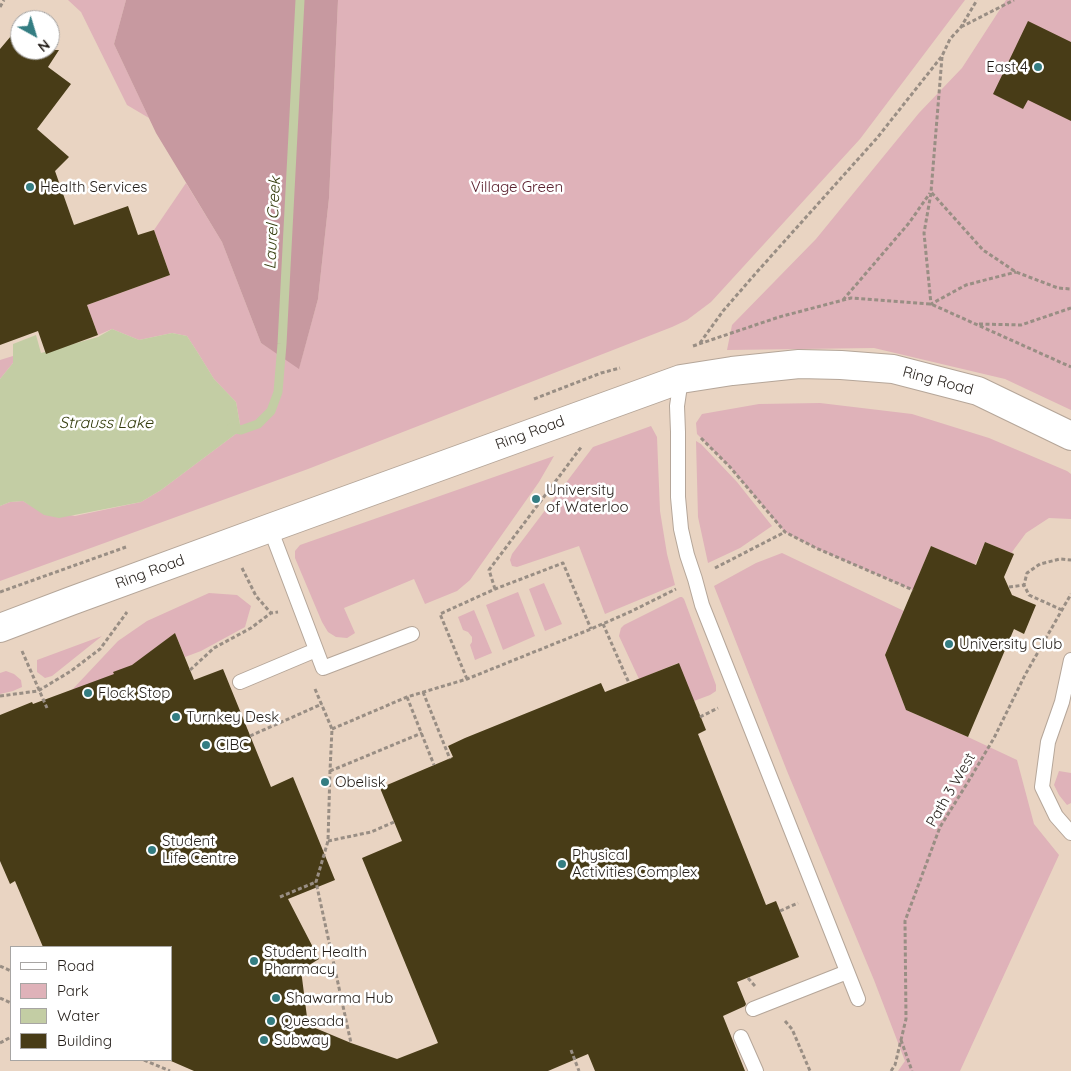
<!DOCTYPE html>
<html>
<head>
<meta charset="utf-8">
<style>
  body { margin:0 }
  #map { position:relative; width:1071px; height:1071px; overflow:hidden; background:#efe0d2; font-family:Quicksand,sans-serif }
  canvas { display:block }
  .legend { position:absolute; left:10px; top:946px; width:162px; height:115px; box-sizing:border-box; background:#fff; border:1px solid #a7a5a3; margin:0; padding:6px 9px; list-style:none; font-size:15px; color:#231d18 }
  .legend li { display:flex; align-items:center; gap:10px; height:25px }
  .legend b { width:25px; border:1px solid #a7a5a3 }
  .north { position:absolute; left:10px; top:10px; width:50px; height:50px; box-sizing:border-box; background:#fff; border:1px solid #a7a5a3; border-radius:50%; rotate:141deg; font-size:14px; font-weight:700; line-height:20px; text-align:center; color:#231d18 }
  .north::after { content:''; display:block; margin:auto; width:18px; height:22px; background:#347d82; clip-path:polygon(50% 0,100% 100%,50% 72%,0 100%) }
</style>
</head>
<body>
<div id="map">
<canvas width="1071" height="1071"></canvas>
<ul class="legend">
<li><b style="height:6px;background:#fff"></b>Road</li>
<li><b style="height:14px;background:#dfb2b9"></b>Park</li>
<li><b style="height:14px;background:#c3cda4"></b>Water</li>
<li><b style="height:14px;background:#483c17"></b>Building</li>
</ul>
<div class="north">N</div>
</div>
<script>
const g = document.querySelector('canvas').getContext('2d');
g.lineJoin = 'round';
function paint(path, color) { g.fillStyle = color; g.fill(path, 'evenodd'); }
const toPath = rows => new Path2D(rows.map(r => 'M' + r).join(''));
function stroke(path, color, width, dash) { g.strokeStyle = color; g.lineWidth = width; g.lineCap = dash ? 'butt' : 'round'; g.setLineDash(dash || []); g.stroke(path); }
function drawText(font, color, halo, rows, align = 'center') {
  g.font = font + ' Quicksand,sans-serif'; g.lineWidth = 5; g.setLineDash([]); g.textBaseline = 'middle'; g.strokeStyle = halo; g.fillStyle = color; for (const [text, x, y, turn = 0] of rows) {
    g.save(); g.translate(x, y); g.rotate((+turn || 0) * Math.PI / 180); g.textAlign = isNaN(turn) ? turn : align; if (halo) g.strokeText(text, 0, 0); g.fillText(text, 0, 0); g.restore();
  }
}
const built = toPath([
  [0,0,1071,0,1071,1071,0,1071],
  [20,20,50,20,50,50,20,50],
  [11,947,171,947,171,1060,11,1060]
]);
const green = toPath([
  [68,0,126,0,114,44,149,118,127,105,81,12],
  [338,0,965,0,860,139,711,302,687,320,672,327,308,469,0,581,0,506,10,502,23,501,33,507,75,516,141,502,161,490,241,430,236,402,214,379,198,353,187,336,172,333,139,340,112,329,98,335,87,305,170,275,154,230,186,183,222,242,261,343,299,368,318,299,329,198],
  [1006,0,1071,0,1071,410,1005,379,874,348,727,350,732,325,816,239,919,113,962,68],
  [13,356,13,363,0,379,0,360],
  [820,403,912,414,989,438,1067,471,1071,474,1071,519,1049,518,1026,533,1012,552,1014,554,985,542,975,565,931,546,913,590,816,548,785,532,730,467,697,434,696,423,702,414,759,404],
  [651,426,657,437,660,511,667,554,675,585,605,614,579,546,517,567,512,566,510,560,512,554,593,447],
  [696,441,701,444,737,482,772,526,740,548,708,563,698,517],
  [554,456,539,482,470,580,457,591,425,604,414,579,344,608,355,633,347,638,336,637,328,632,322,622,295,558,295,551,300,545],
  [782,553,904,611,885,655,906,710,968,737,1017,760,1034,824,1059,855,960,1071,898,1071,905,1061,874,980,787,771,714,586,756,563],
  [544,583,562,624,545,631,529,589],
  [518,592,535,636,503,650,486,605],
  [209,593,237,595,251,606,245,627,201,651,185,657,175,633,141,659,116,680,71,691,118,641,147,621],
  [680,597,682,597,684,599,716,685,716,691,710,695,694,701,678,663,639,679,619,636,621,628,624,625],
  [474,610,492,653,475,660,470,645,472,642,472,637,468,632,463,630,458,617],
  [102,636,52,676,45,678,37,672,37,660],
  [6,671,14,674,21,680,22,687,13,691,0,694,0,673],
  [1059,771,1071,773,1071,803,1067,805,1059,795,1054,785]
]);
const forest = toPath([
  [126,0,338,0,329,198,318,299,299,369,261,343,222,242,156,133,114,44]
]);
const water = toPath([
  [112,329,139,340,172,333,187,336,198,353,214,379,236,402,241,430,161,490,141,502,59,518,44,515,23,501,10,502,0,506,0,379,13,363,13,344,36,335,41,353,98,337]
]);
const stream = toPath([
  [231,428,241,430,258,424,271,411,278,392,282,344,300,0]
]);
const building = toPath([
  [1028,21,1071,42,1071,121,1028,100,1023,109,993,94],
  [11,36,20,42,20,50,59,50,48,67,71,84,37,129,69,157,55,171,74,225,128,206,138,235,154,230,170,275,87,305,98,335,46,354,38,331,0,345,0,49],
  [985,542,1014,554,1004,577,1012,595,1036,605,1024,634,1014,629,968,737,906,710,885,655,931,546,976,565],
  [175,633,194,680,223,669,271,787,293,777,335,880,288,899,319,959,301,970,308,1025,351,1043,397,1059,438,1043,362,858,402,841,380,788,453,757,448,746,465,738,601,683,605,692,679,663,706,730,698,734,766,905,776,901,799,957,737,982,746,1004,745,1006,723,1016,745,1071,595,1071,588,1054,548,1071,194,1071,171,1061,171,947,43,947,15,881,10,884,0,861,0,715,32,702,33,704,114,674,113,672,132,665]
]);
const path = toPath([
  [0,7,4,0],
  [961,27,1014,0],
  [942,57,931,192,983,250,1016,272,1058,288,1071,289],
  [931,193,924,233,931,304,966,285,1016,272],
  [843,300,909,223,930,193],
  [979,324,1021,325,1071,308],
  [700,343,723,311,756,273,877,138,942,56,950,39,961,27,977,0],
  [693,346,779,317,851,298,931,304,1071,367],
  [534,399,601,373,620,368],
  [701,438,730,467,785,532,816,548,913,590],
  [242,568,256,596,271,613,278,612],
  [715,568,785,532],
  [1009,587,1024,585],
  [495,589,489,570,582,446],
  [0,592,126,547],
  [1062,610,1029,595,1024,585,1027,573,1040,564,1060,559,1071,560],
  [603,624,629,683],
  [22,651,47,708],
  [190,670,214,648,251,628,271,613],
  [467,679,440,614,495,589,563,563,591,629],
  [315,689,332,729,330,771,328,841,316,882,351,1043],
  [423,692,450,759],
  [0,696,38,691,71,671,100,649,127,612],
  [407,697,434,765],
  [700,717,718,708],
  [332,729,407,697,467,679,591,629,632,611,676,589],
  [250,736,322,704],
  [330,771,422,733],
  [328,841,371,832,394,822],
  [280,897,316,882],
  [780,911,798,903],
  [0,966,11,971],
  [748,978,755,986],
  [0,998,11,1003],
  [785,1021,792,1029,810,1071],
  [901,1040,912,1071],
  [0,1043,11,1037],
  [571,1050,579,1071],
  [144,1060,170,1071],
  [891,1071,895,1065,906,1019,905,921,940,827,968,782,994,738,1025,675,1071,594]
]);
const service = toPath([
  [681,379,677,406,678,432,678,497,681,529,687,555,695,579,702,605,858,999],
  [270,528,323,668,412,634],
  [1071,660,1062,702,1048,742,1042,787,1056,816,1071,833],
  [240,682,316,650],
  [753,1009,847,972],
  [741,1037,756,1071]
]);
const minor = toPath([
  [0,628,71,601,270,528,681,379,732,371,799,364,841,365,893,369,978,391,1071,436]
]);
const markers = [
  [1038,67,5,"#347d82"],
  [30,187,5,"#347d82"],
  [536,499,5,"#347d82"],
  [949,644,5,"#347d82"],
  [88,693,5,"#347d82"],
  [176,717,5,"#347d82"],
  [206,745,5,"#347d82"],
  [325,782,5,"#347d82"],
  [152,850,5,"#347d82"],
  [562,864,5,"#347d82"],
  [254,961,5,"#347d82"],
  [276,998,5,"#347d82"],
  [271,1021,5,"#347d82"],
  [264,1040,5,"#347d82"]
];
const poiNames = [
  ["East 4",1028,67,"right"],
  ["Health Services",40,187],
  ["University",546,490],
  ["of Waterloo",546,507],
  ["University Club",959,644],
  ["Flock Stop",98,693],
  ["Turnkey Desk",186,717],
  ["CIBC",216,745],
  ["Obelisk",335,782],
  ["Student",162,841],
  ["Life Centre",162,858],
  ["Physical",572,855],
  ["Activities Complex",572,872],
  ["Student Health",264,952],
  ["Pharmacy",264,969],
  ["Shawarma Hub",286,998],
  ["Quesada",281,1021],
  ["Subway",274,1040]
];
const parkNames = [
  ["Village Green",517,187]
];
const streetNames = [
  ["Ring Road",938,381,15],
  ["Ring Road",530,433,-20],
  ["Ring Road",150,572,-20],
  ["Path 3 West",951,790,-60]
];
const waterNames = [
  ["Laurel Creek",273,223,-87],
  ["Strauss Lake",106,423]
];
paint(built, '#e9d4c2');
paint(green, '#dfb2b9');
paint(forest, '#c799a0');
paint(water, '#c3cda4');
stroke(stream, '#c3cda4', 9);
paint(building, '#483c17');
stroke(service, '#b5a699', 16);
stroke(minor, '#b5a699', 30);
stroke(path, '#998e84', 3, [4, 2.5]);
stroke(service, '#fff', 14);
stroke(minor, '#fff', 28);
for (const [x, y, r, color] of markers) { const dot = new Path2D(); dot.arc(x, y, r, 0, 2 * Math.PI); g.fillStyle = color; g.fill(dot); stroke(dot, '#fff', 2); }
drawText('15px', '#231d18', '#fff', poiNames, 'left');
drawText('15px', '#5a202e', '#fff', parkNames);
drawText('15px', '#231d18', '#fff', streetNames);
drawText('italic 16px', '#333c0c', '#fff', waterNames);
</script>
</body>
</html>
